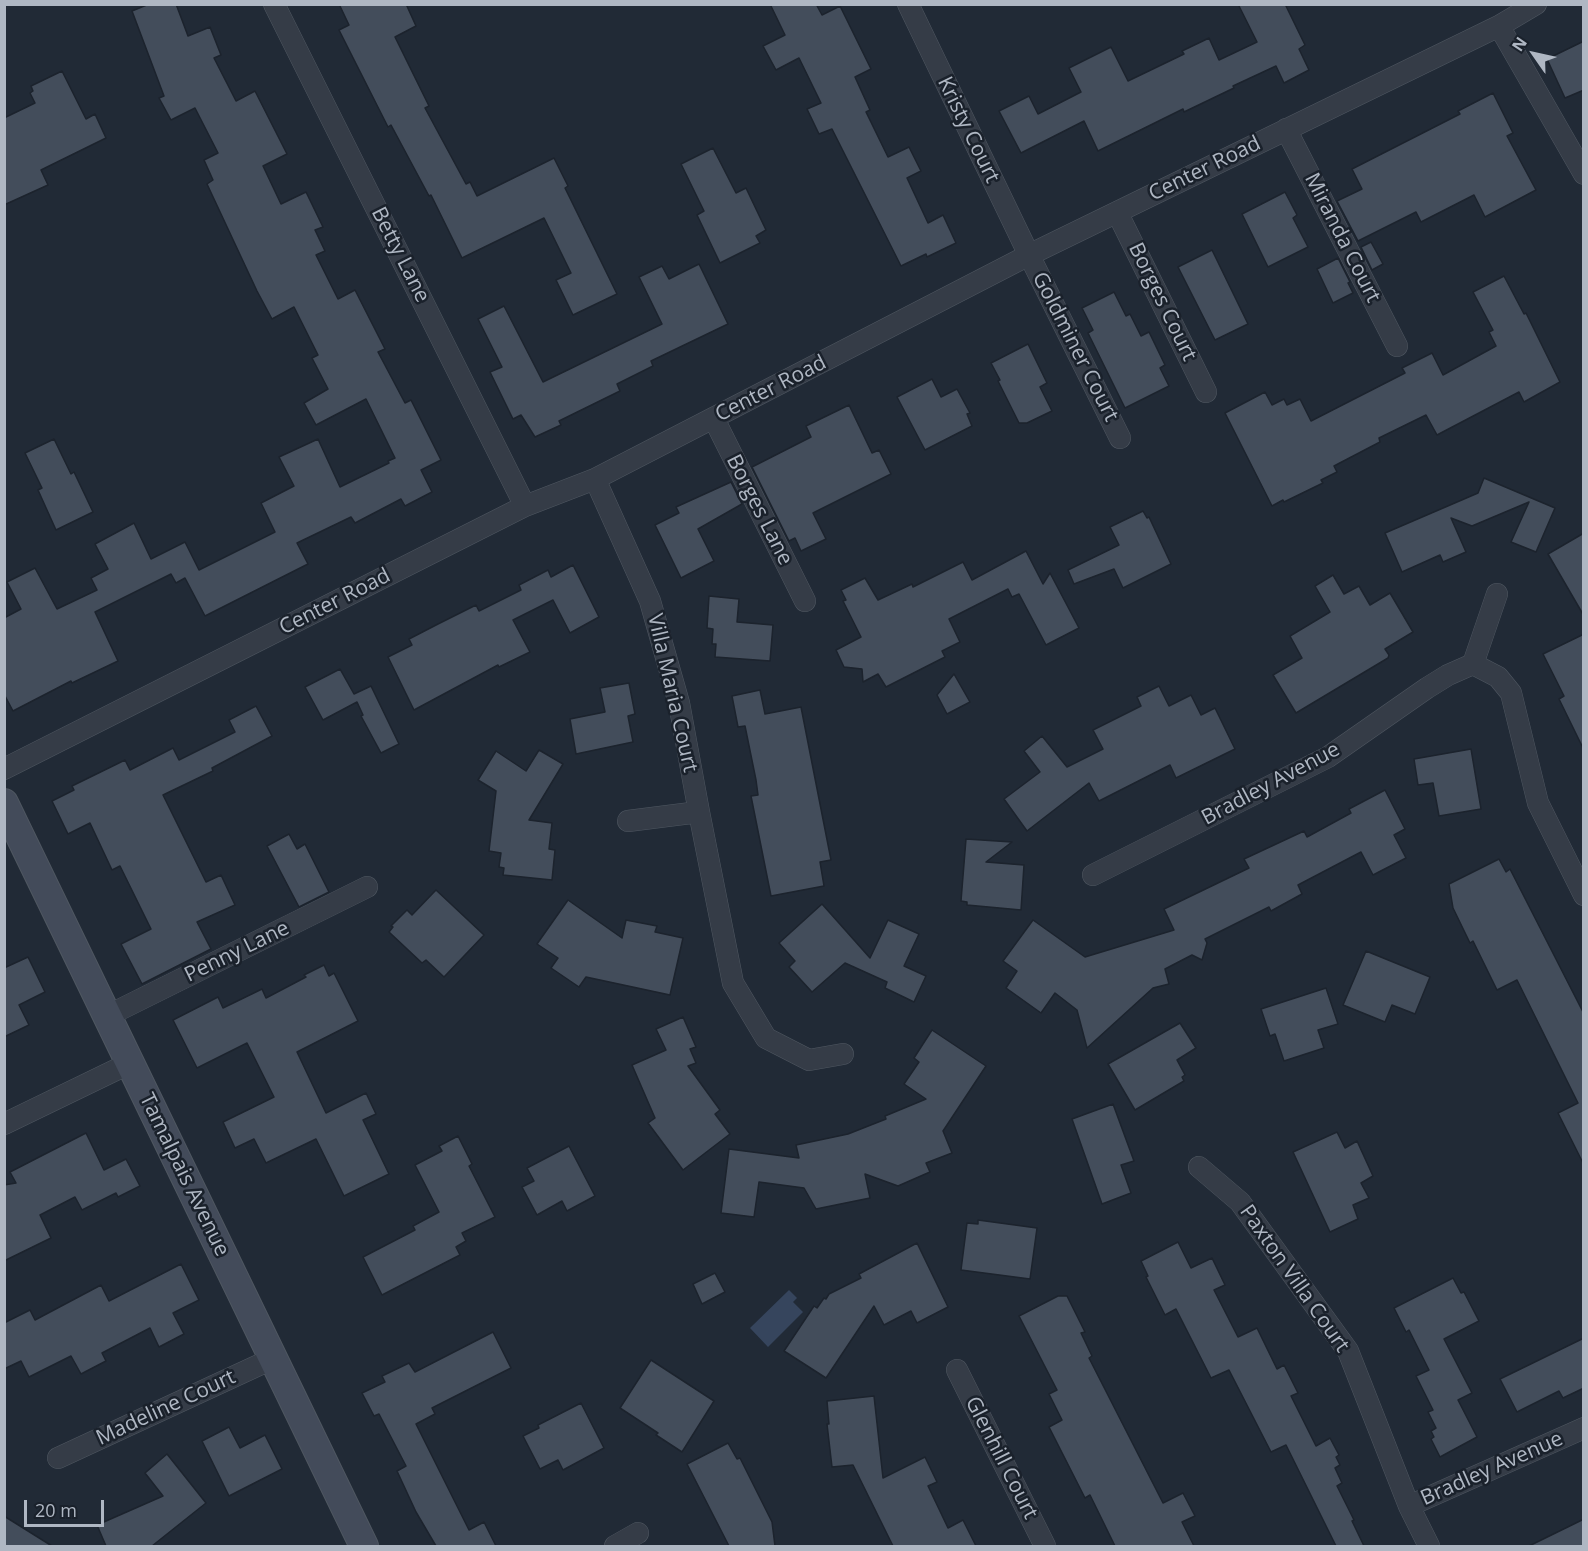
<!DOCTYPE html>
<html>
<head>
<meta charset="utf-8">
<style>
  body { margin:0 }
  #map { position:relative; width:1588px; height:1551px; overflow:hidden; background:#212a36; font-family:"Open Sans",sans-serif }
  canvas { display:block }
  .frame { position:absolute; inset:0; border:6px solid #afb7c3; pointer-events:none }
  .north { position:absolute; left:1504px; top:24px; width:60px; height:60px; -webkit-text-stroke:4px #1a212b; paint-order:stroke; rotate:304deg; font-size:16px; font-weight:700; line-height:24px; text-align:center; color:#afb7c3 }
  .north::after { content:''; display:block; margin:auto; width:21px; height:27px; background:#afb7c3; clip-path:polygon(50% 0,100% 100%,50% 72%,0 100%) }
  .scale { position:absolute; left:24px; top:1500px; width:80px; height:27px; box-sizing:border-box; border:3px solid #afb7c3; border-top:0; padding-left:8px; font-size:18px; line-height:21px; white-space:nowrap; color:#afb7c3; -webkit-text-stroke:4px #1a212b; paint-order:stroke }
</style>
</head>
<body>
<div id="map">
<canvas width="1588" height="1551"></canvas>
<div class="frame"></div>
<div class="north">N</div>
<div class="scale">20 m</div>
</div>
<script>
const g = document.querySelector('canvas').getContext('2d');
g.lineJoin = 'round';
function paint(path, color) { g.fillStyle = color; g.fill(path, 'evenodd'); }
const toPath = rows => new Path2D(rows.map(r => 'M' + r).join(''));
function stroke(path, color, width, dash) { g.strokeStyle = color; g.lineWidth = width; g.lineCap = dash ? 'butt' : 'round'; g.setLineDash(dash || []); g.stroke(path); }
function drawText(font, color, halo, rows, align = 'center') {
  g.font = font + ' "Open Sans",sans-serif'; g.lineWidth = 5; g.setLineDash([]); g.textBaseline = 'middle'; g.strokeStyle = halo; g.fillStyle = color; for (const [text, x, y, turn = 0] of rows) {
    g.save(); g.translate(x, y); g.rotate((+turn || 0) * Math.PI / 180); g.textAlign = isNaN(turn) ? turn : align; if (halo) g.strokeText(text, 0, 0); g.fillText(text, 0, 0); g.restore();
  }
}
const water = toPath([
  [789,1290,797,1298,793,1302,803,1312,768,1347,750,1328]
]);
const building = toPath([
  [149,4,176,4,188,36,210,27,221,55,214,58,236,101,255,91,287,154,263,166,281,204,306,192,323,227,315,230,325,251,316,255,338,299,355,290,385,349,378,352,405,403,411,400,441,460,421,470,432,492,405,506,401,499,355,523,351,517,297,543,308,564,205,616,185,578,176,583,171,574,95,612,118,661,72,683,71,681,13,711,4,694,4,618,21,609,7,582,35,568,57,609,97,590,91,578,108,569,95,544,134,523,151,559,185,542,199,570,275,532,261,503,294,486,279,457,318,439,340,487,389,463,388,461,395,458,366,399,316,425,304,403,328,389,312,358,318,355,294,307,272,319,257,291,207,184,213,180,204,160,218,153,195,108,171,120,159,98,164,96,132,11,149,4],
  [339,4,406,4,416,26,395,37,429,106,425,108,466,184,470,182,477,196,554,158,568,186,565,188,617,294,573,315,556,280,571,273,544,218,462,258,431,195,429,196,391,125,388,127,339,30,349,25,339,4],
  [770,4,816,4,822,15,840,6,871,69,855,77,870,110,866,112,888,157,909,147,921,171,907,178,928,223,943,215,956,243,927,257,926,254,901,266,832,129,819,134,807,109,821,103,799,58,776,70,763,46,785,35,770,4],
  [1238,4,1285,4,1305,45,1299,49,1309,70,1284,83,1276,66,1233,86,1234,88,1184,112,1183,109,1098,151,1084,121,1021,153,999,111,1029,96,1038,114,1081,92,1069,68,1111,47,1128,81,1184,54,1182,51,1209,38,1219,60,1257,42,1238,4],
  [1584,41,1584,90,1565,98,1547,59,1584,41],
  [62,71,86,119,95,114,106,138,41,170,48,185,4,205,4,118,35,103,30,93,33,91,31,86,62,71],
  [1493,93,1513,133,1507,136,1536,190,1485,217,1474,195,1421,222,1416,212,1358,241,1337,201,1362,189,1352,169,1460,114,1458,111,1493,93],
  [713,148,736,193,746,188,766,230,756,236,760,243,720,263,697,215,704,211,681,164,713,148],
  [1285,192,1297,215,1293,218,1308,247,1268,267,1242,214,1285,192],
  [1371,242,1383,264,1372,270,1361,247,1371,242],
  [1212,250,1248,324,1215,340,1178,267,1212,250],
  [1338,258,1350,282,1348,283,1353,293,1333,303,1317,269,1338,258],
  [699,264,728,324,651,361,653,366,617,384,620,391,559,421,561,425,535,437,521,415,513,419,490,372,502,367,478,319,504,306,543,382,662,324,639,277,662,266,669,279,699,264],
  [1504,276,1524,314,1526,313,1560,382,1524,402,1519,392,1437,435,1426,415,1379,438,1380,442,1334,466,1337,472,1321,480,1323,483,1284,502,1283,500,1272,506,1225,413,1265,392,1272,405,1284,399,1287,405,1300,399,1311,421,1405,373,1402,368,1432,353,1443,375,1496,346,1489,332,1493,330,1473,292,1504,276],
  [1114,292,1126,316,1130,314,1141,336,1149,332,1165,365,1160,368,1169,386,1125,408,1088,333,1093,330,1082,308,1114,292],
  [1028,344,1047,383,1040,387,1052,411,1027,423,1019,423,998,381,1000,380,991,363,1028,344],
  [932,379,941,397,957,389,970,413,967,414,972,426,925,450,897,397,932,379],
  [849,405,872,453,879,450,891,474,813,513,826,539,801,551,795,538,789,541,752,467,811,437,806,426,849,405],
  [54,439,71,474,74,472,93,512,56,530,38,490,42,488,25,453,54,439],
  [1484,478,1555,508,1536,552,1511,542,1529,502,1472,526,1451,518,1466,552,1443,562,1440,555,1402,572,1385,533,1478,493,1484,478],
  [731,482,742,504,698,529,714,561,681,578,655,525,679,513,676,507,731,482],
  [1143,511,1147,518,1149,517,1171,564,1123,588,1114,569,1074,584,1068,570,1119,545,1110,527,1143,511],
  [1584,533,1584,616,1548,554,1584,533],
  [1026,551,1043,584,1050,573,1079,628,1046,645,1019,594,1012,597,1008,589,949,619,960,642,942,651,945,657,886,687,878,674,863,682,862,669,844,667,836,650,861,637,843,601,846,600,841,590,865,578,878,600,912,584,913,587,963,562,972,580,1026,551],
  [573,565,599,617,570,633,553,600,513,620,530,652,499,667,498,665,414,710,388,657,412,645,409,639,438,624,476,605,479,611,521,590,519,585,548,570,551,577,573,565],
  [1333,575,1344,594,1359,586,1370,605,1390,593,1413,632,1385,649,1389,655,1388,658,1296,713,1273,675,1302,658,1290,636,1330,612,1315,586,1333,575],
  [709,596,739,599,737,622,773,625,770,661,715,657,716,644,712,644,713,629,707,628,709,596],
  [1584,634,1584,750,1559,699,1564,696,1543,654,1584,634],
  [340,669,354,694,371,686,399,744,381,753,361,716,363,715,357,702,323,720,305,687,340,669],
  [954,674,970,702,947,714,937,695,954,674],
  [629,683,635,714,628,716,633,742,576,754,570,719,605,712,600,688,629,683],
  [1159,686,1169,706,1191,695,1201,715,1215,708,1235,749,1176,778,1170,765,1099,801,1089,783,1027,831,1004,799,1040,772,1024,751,1042,736,1067,767,1103,749,1093,730,1141,706,1137,697,1159,686],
  [760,690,765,714,801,707,831,860,820,862,824,886,771,896,751,796,758,795,756,780,745,726,738,727,732,696,760,690],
  [256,706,272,736,212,768,213,771,163,795,206,882,221,875,235,905,197,922,211,949,142,984,121,944,151,929,120,866,112,870,90,823,68,834,52,801,74,790,72,786,125,760,130,770,173,748,179,760,235,732,229,720,256,706],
  [1471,749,1481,809,1439,816,1433,783,1418,785,1414,759,1471,749],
  [539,750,563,764,529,820,552,823,549,849,555,850,552,880,503,875,504,868,499,867,501,853,489,851,496,791,478,780,496,751,526,771,539,750],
  [1385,790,1405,829,1394,835,1406,858,1373,875,1361,852,1298,885,1302,894,1271,911,1269,907,1205,939,1207,943,1202,960,1192,955,1165,969,1169,984,1153,988,1087,1048,1077,1010,1055,993,1041,1013,1006,988,1017,971,1003,961,1033,920,1085,957,1174,930,1164,909,1249,868,1244,859,1304,831,1307,837,1351,813,1349,809,1385,790],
  [289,834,297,849,305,844,329,892,299,907,267,846,289,834],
  [966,839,1012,842,986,862,1024,865,1021,910,967,905,967,902,961,901,966,839],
  [1499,859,1506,872,1510,869,1584,1014,1584,1165,1558,1113,1578,1103,1517,980,1497,990,1473,941,1470,943,1453,908,1449,884,1499,859],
  [436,890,484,935,444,977,426,960,422,963,389,932,393,927,391,926,407,910,412,915,436,890],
  [568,900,622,938,626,920,657,926,655,932,683,938,670,995,586,977,579,987,551,968,558,958,537,944,568,900],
  [822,904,870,958,888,920,919,934,904,966,926,976,914,1002,885,988,887,982,845,963,812,992,789,967,795,961,779,943,822,904],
  [1366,951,1430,977,1415,1014,1392,1005,1385,1022,1343,1005,1366,951],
  [28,957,45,992,19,1005,29,1025,4,1037,4,968,28,957],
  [324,965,329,976,334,973,358,1021,297,1052,326,1113,366,1093,376,1114,363,1120,389,1174,344,1196,316,1139,266,1163,254,1139,235,1148,223,1122,274,1097,247,1043,197,1068,173,1020,218,997,223,1008,262,989,266,998,306,977,304,975,324,965],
  [1326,988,1338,1024,1318,1030,1324,1048,1284,1061,1275,1034,1270,1036,1261,1009,1326,988],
  [683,1017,696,1047,690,1049,696,1063,688,1066,720,1110,715,1114,730,1134,683,1170,648,1123,655,1118,632,1065,666,1050,656,1029,683,1017],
  [1180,1023,1196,1048,1177,1060,1185,1075,1182,1077,1184,1081,1135,1110,1108,1064,1180,1023],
  [932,1030,986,1066,943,1131,952,1153,926,1163,930,1172,898,1186,865,1174,870,1198,816,1209,804,1188,759,1182,754,1217,721,1213,729,1149,799,1158,796,1145,848,1134,886,1119,885,1116,926,1099,904,1084,919,1062,914,1058,932,1030],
  [1113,1104,1134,1161,1121,1165,1131,1193,1102,1204,1072,1119,1113,1104],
  [1337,1132,1345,1148,1357,1141,1373,1176,1361,1183,1369,1198,1353,1205,1358,1219,1330,1232,1293,1152,1337,1132],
  [86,1133,104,1170,126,1159,140,1186,118,1197,116,1193,82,1210,75,1197,40,1215,51,1238,4,1261,4,1185,16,1183,10,1172,86,1133],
  [458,1136,472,1164,469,1166,495,1217,462,1233,466,1241,456,1247,460,1255,382,1295,363,1257,415,1230,413,1226,439,1212,415,1165,442,1151,439,1146,458,1136],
  [569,1146,595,1196,567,1211,562,1201,537,1215,522,1187,534,1181,527,1168,569,1146],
  [978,1220,1037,1228,1030,1279,961,1270,967,1223,978,1224,978,1220],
  [1178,1242,1191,1268,1212,1258,1225,1285,1214,1290,1238,1337,1257,1328,1277,1369,1284,1365,1298,1393,1291,1396,1316,1446,1330,1438,1339,1455,1336,1457,1340,1465,1335,1468,1342,1483,1337,1486,1354,1520,1352,1521,1364,1546,1336,1546,1286,1445,1271,1452,1229,1370,1211,1378,1176,1309,1165,1315,1146,1277,1148,1276,1141,1261,1178,1242],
  [917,1243,948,1307,917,1323,911,1311,884,1325,874,1306,826,1378,784,1351,814,1306,817,1308,824,1298,826,1299,829,1294,861,1278,859,1274,917,1243],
  [181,1264,199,1300,173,1313,184,1334,159,1347,150,1328,102,1353,106,1361,81,1374,71,1356,29,1377,21,1361,4,1369,4,1323,30,1310,35,1320,101,1285,109,1301,181,1264],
  [715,1273,725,1292,702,1304,693,1284,715,1273],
  [1453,1278,1461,1293,1464,1292,1479,1321,1444,1339,1472,1393,1458,1400,1477,1437,1440,1457,1431,1439,1434,1437,1431,1431,1436,1428,1428,1412,1433,1410,1416,1376,1429,1370,1409,1330,1406,1332,1394,1308,1453,1278],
  [1058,1296,1067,1296,1085,1332,1081,1333,1092,1356,1089,1358,1163,1503,1183,1493,1195,1516,1182,1522,1194,1546,1115,1546,1090,1495,1085,1498,1049,1427,1062,1420,1049,1394,1057,1390,1019,1316,1058,1296],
  [493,1332,511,1368,432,1408,435,1414,416,1424,469,1530,484,1522,496,1546,436,1546,416,1512,397,1471,406,1466,379,1414,374,1416,362,1393,385,1382,382,1376,409,1363,415,1372,493,1332],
  [1584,1338,1584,1388,1563,1398,1559,1391,1517,1412,1500,1379,1584,1338],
  [651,1360,714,1401,682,1452,656,1435,658,1433,620,1408,651,1360],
  [874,1396,883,1478,925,1457,937,1482,928,1486,948,1528,963,1520,976,1546,893,1546,853,1465,832,1467,827,1424,829,1424,827,1401,874,1396],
  [581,1403,604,1448,563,1470,558,1460,540,1469,523,1436,539,1428,538,1425,581,1403],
  [229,1427,240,1448,265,1435,282,1469,229,1496,202,1441,229,1427],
  [728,1443,737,1459,740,1458,772,1522,775,1546,729,1546,687,1464,728,1443],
  [167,1454,206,1503,152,1546,106,1546,97,1525,163,1496,145,1473,167,1454],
  [4,1516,52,1546,4,1546,4,1516],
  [1584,1519,1584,1546,1529,1546,1584,1519]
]);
const street = toPath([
  [274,4,525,506],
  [908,4,1029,255,1120,438],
  [1499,26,1584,174],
  [1286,129,1397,346],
  [1117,212,1206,392],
  [714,419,805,601],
  [595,479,650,601,679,703,699,812,733,983,766,1038,809,1060,843,1054],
  [1473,664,1497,594],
  [4,769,525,506,595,479,1029,255,1499,26,1536,4],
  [628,821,699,812],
  [1093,875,1328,757,1427,688,1448,675,1473,664,1498,677,1511,693,1538,803,1584,895],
  [107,1016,367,887],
  [4,1124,130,1063],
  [1199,1167,1240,1202,1348,1351,1409,1506,1429,1546],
  [957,1370,1045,1546],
  [58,1458,274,1358],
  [1409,1506,1584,1428],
  [615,1546,638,1533]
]);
const secondary = toPath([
  [4,803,364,1546]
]);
const streetNames = [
  ["Kristy Court",968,130,64],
  ["Center Road",1205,169,-26],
  ["Miranda Court",1342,238,63],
  ["Betty Lane",400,255,63],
  ["Borges Court",1162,302,64],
  ["Goldminer Court",1075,347,63],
  ["Center Road",771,389,-27],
  ["Borges Lane",759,510,63],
  ["Center Road",335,602,-27],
  ["Villa Maria Court",672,693,77],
  ["Bradley Avenue",1271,784,-28],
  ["Penny Lane",237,952,-26],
  ["Tamalpais Avenue",184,1175,64],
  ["Paxton Villa Court",1294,1279,55],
  ["Madeline Court",166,1408,-25],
  ["Glenhill Court",1001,1458,63],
  ["Bradley Avenue",1492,1469,-24]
];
paint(water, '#36455d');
paint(building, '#434d5b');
stroke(building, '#1c232d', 1.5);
stroke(street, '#4f5761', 22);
stroke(secondary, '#4f5761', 30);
stroke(street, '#353c47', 21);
stroke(secondary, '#434b5a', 28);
drawText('21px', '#afb7c3', '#1a212b', streetNames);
</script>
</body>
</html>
